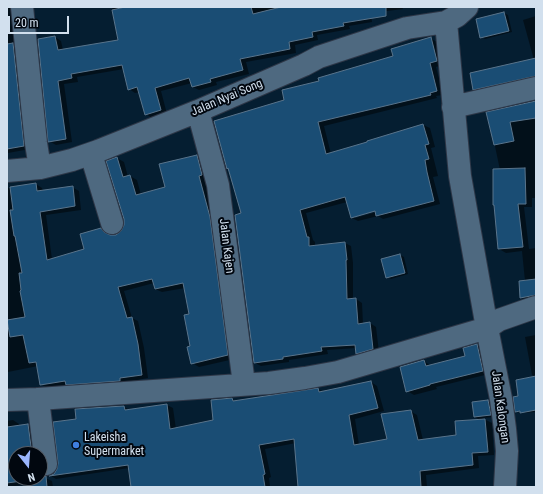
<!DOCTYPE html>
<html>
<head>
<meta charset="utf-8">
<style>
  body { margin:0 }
  #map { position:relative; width:543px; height:494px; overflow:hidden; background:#051e31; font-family:"Roboto Condensed",sans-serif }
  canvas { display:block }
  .frame { position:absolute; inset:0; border:8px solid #d2e0ee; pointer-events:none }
  .north { position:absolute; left:8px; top:446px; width:40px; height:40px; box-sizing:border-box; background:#01070f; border:1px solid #555e68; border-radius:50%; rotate:163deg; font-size:11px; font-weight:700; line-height:16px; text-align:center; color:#d2e0ee }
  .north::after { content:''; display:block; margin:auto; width:14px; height:18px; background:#9ab5fd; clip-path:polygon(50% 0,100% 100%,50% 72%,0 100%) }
  .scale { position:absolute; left:8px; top:16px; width:61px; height:18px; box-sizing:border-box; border:2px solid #d2e0ee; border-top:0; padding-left:5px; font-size:12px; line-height:14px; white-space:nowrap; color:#d2e0ee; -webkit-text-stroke:3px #01070f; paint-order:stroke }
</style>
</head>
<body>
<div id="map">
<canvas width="543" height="494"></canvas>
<div class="frame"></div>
<div class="north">N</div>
<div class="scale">20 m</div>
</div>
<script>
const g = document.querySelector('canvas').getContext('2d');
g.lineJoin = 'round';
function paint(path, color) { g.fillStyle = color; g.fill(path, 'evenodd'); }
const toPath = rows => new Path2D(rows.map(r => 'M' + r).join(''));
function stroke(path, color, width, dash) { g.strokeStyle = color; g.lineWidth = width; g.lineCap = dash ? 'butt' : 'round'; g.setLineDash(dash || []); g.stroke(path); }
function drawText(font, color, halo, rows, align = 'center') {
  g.font = font + ' "Roboto Condensed",sans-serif'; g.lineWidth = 4; g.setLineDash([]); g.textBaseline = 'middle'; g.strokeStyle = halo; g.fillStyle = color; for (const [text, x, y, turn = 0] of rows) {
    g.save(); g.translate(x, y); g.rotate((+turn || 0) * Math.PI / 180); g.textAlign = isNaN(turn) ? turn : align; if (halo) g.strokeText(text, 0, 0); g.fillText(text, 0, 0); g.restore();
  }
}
const shadow = toPath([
  [7,7,11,7,17,47,30,149,8,153],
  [112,7,402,7,403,9,371,13,372,22,349,26,350,29,317,35,318,40,295,45,296,53,246,62,249,74,216,82,217,85,199,90,193,87,192,83,161,91,167,114,152,118,146,114,139,92,135,93,129,89,124,69,77,77,78,82,64,84,72,142,56,145,49,141,39,40,55,37,61,41,63,50,119,40],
  [504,13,508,15,512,32,485,39,481,37],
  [536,16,536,80,481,93,474,89,534,60,523,20],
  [431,39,438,42,443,64,436,67,443,95,436,96,437,98,324,126,331,154,423,125,430,128,435,147,431,148,438,176,433,177,440,204,383,219,378,216,358,221,352,218,347,202,306,213,313,240,315,242,315,247,345,243,351,246,353,263,353,300,356,299,362,303,363,324,370,323,376,327,379,352,363,357,357,353,356,348,327,350,328,354,289,360,289,362,261,366,255,363,242,214,230,169,227,168,285,101,320,82,394,56],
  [379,209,380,211,355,218,355,216],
  [536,102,536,198,532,198,532,207,524,207,529,249,536,248,536,299,527,301,521,297,525,281,522,251,506,253,499,249,500,170,488,113],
  [197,156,203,159,208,179,205,180,216,221,234,359,199,367,192,363,191,315,185,288,162,292,155,289,154,283,124,291,132,318,138,321,144,348,148,378,126,382,126,384,73,388,68,385,47,388,41,384,38,366,8,372,7,375,7,188,36,184,42,188,43,191,72,187,79,191,81,210,46,215,52,259,85,250,101,229,107,233,110,236,116,236,122,232,125,226,125,219,107,162,117,158,124,162,128,177,130,176,137,180,141,195,166,188],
  [400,255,404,257,408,274,391,279,387,277],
  [536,335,536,377,532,375,525,337],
  [477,345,484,349,489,374,436,387,437,389,414,395,407,391,424,361,431,366,467,357,464,349],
  [536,377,536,412,520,413,516,411,520,397],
  [371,382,377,386,384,411,355,419,359,445,389,439,410,411,417,415,423,440,457,436,480,420,475,417,473,403,488,401,492,403,494,417,482,418,492,423,494,455,478,456,479,468,426,475,427,487,299,487,296,443,265,449,271,477,269,478,270,487,132,487,129,468,56,479,51,476,54,475,58,470,77,419,124,407,130,410,167,405,173,408,176,429,214,421,232,399,237,402,318,389,324,392],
  [13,420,19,424,19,426,28,425,35,429,38,454,16,454,16,478,40,478,40,470,43,477,52,481,53,487,31,487,31,484,7,487,7,421]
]);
const building = toPath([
  [125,7,251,7,253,14,281,7,386,7,386,16,343,23,344,26,312,32,313,37,289,42,290,49,240,59,243,70,210,79,211,82,192,87,189,78,155,88,161,110,145,115,137,87,128,90,122,65,71,74,72,78,58,81,66,139,48,142,38,39,55,36,58,50,118,40,112,10,125,7],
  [504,12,509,31,480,38,476,19,504,12],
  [431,37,437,61,430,63,437,91,430,93,431,95,318,122,326,154,367,142,367,141,423,124,429,144,425,145,429,159,425,160,427,172,434,201,376,216,375,211,351,218,345,197,300,210,307,237,309,237,309,246,345,242,347,260,346,260,347,299,356,298,358,324,370,322,373,349,356,354,355,345,321,347,322,351,283,357,283,359,254,363,235,215,241,213,228,168,227,169,214,121,284,100,282,90,319,81,318,78,393,56,391,49,431,37],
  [13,43,24,146,7,149,7,44,13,43],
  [536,58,536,76,473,90,470,73,536,58],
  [536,101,536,118,510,122,514,141,494,145,486,112,536,101],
  [197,155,202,175,199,176,210,217,228,355,191,364,187,347,190,346,184,315,189,314,183,283,155,289,152,279,118,287,127,318,132,317,138,344,142,375,120,378,120,381,66,385,65,381,40,385,36,362,29,363,23,335,10,337,7,320,25,317,20,291,21,290,19,273,22,273,15,236,14,236,10,210,13,210,10,187,36,183,37,191,73,186,75,206,40,212,47,260,84,249,80,234,101,228,104,232,110,235,116,235,121,231,124,225,124,219,106,161,117,157,123,177,130,175,136,195,165,187,159,164,197,155],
  [525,168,526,204,518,204,523,247,498,249,494,205,493,205,493,169,525,168],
  [400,254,405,273,386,278,381,259,400,254],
  [536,279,536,295,520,298,519,281,536,279],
  [477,344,483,371,430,384,430,385,406,392,400,367,424,360,426,366,465,356,463,348,477,344],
  [536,376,536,410,520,413,520,411,515,412,513,397,518,396,516,380,536,376],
  [371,381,378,408,349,415,354,445,387,439,381,414,411,410,418,440,456,435,455,421,485,419,488,452,472,453,473,465,420,471,421,487,298,487,294,439,259,445,265,474,263,475,265,487,131,487,128,465,49,476,54,474,57,469,58,463,53,422,76,419,75,409,124,406,125,410,167,404,170,429,213,420,211,400,232,398,233,401,318,388,319,392,371,381],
  [488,400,491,415,474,417,472,402,488,400],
  [28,424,32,454,16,454,16,478,40,478,40,475,46,476,47,487,30,487,29,480,7,483,7,427,28,424]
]);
const minor = toPath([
  [22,7,36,143,40,168],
  [446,22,460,176,487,328,501,399,505,429,507,451,505,487],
  [453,107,536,88],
  [198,111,218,185,244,384],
  [91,154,112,223],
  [7,171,40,168,72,160,98,151,198,111,304,65,319,57,407,28,446,22,457,16,467,7],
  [38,399,46,464],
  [7,400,38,399,269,383,305,378,338,372,487,328,499,320,536,307]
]);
const markers = [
  [76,445,4,"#3f7fe0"]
];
const streetNames = [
  ["Jalan Nyai Song",227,98,-23],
  ["Jalan Kajen",226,246,83],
  ["Jalan Kalongan",500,407,82]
];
const poiNames = [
  ["Lakeisha",84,438],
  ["Supermarket",84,452]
];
paint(shadow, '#0007');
paint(building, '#1a4d74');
stroke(building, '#59748b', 1);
stroke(minor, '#2e3747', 24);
stroke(minor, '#4e6980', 22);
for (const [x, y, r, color] of markers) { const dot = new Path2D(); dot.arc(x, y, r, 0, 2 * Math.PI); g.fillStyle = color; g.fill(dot); stroke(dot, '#01070f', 1.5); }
drawText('12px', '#d2e0ee', '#01070f', streetNames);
drawText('12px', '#d2e0ee', '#01070f', poiNames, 'left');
</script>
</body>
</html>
